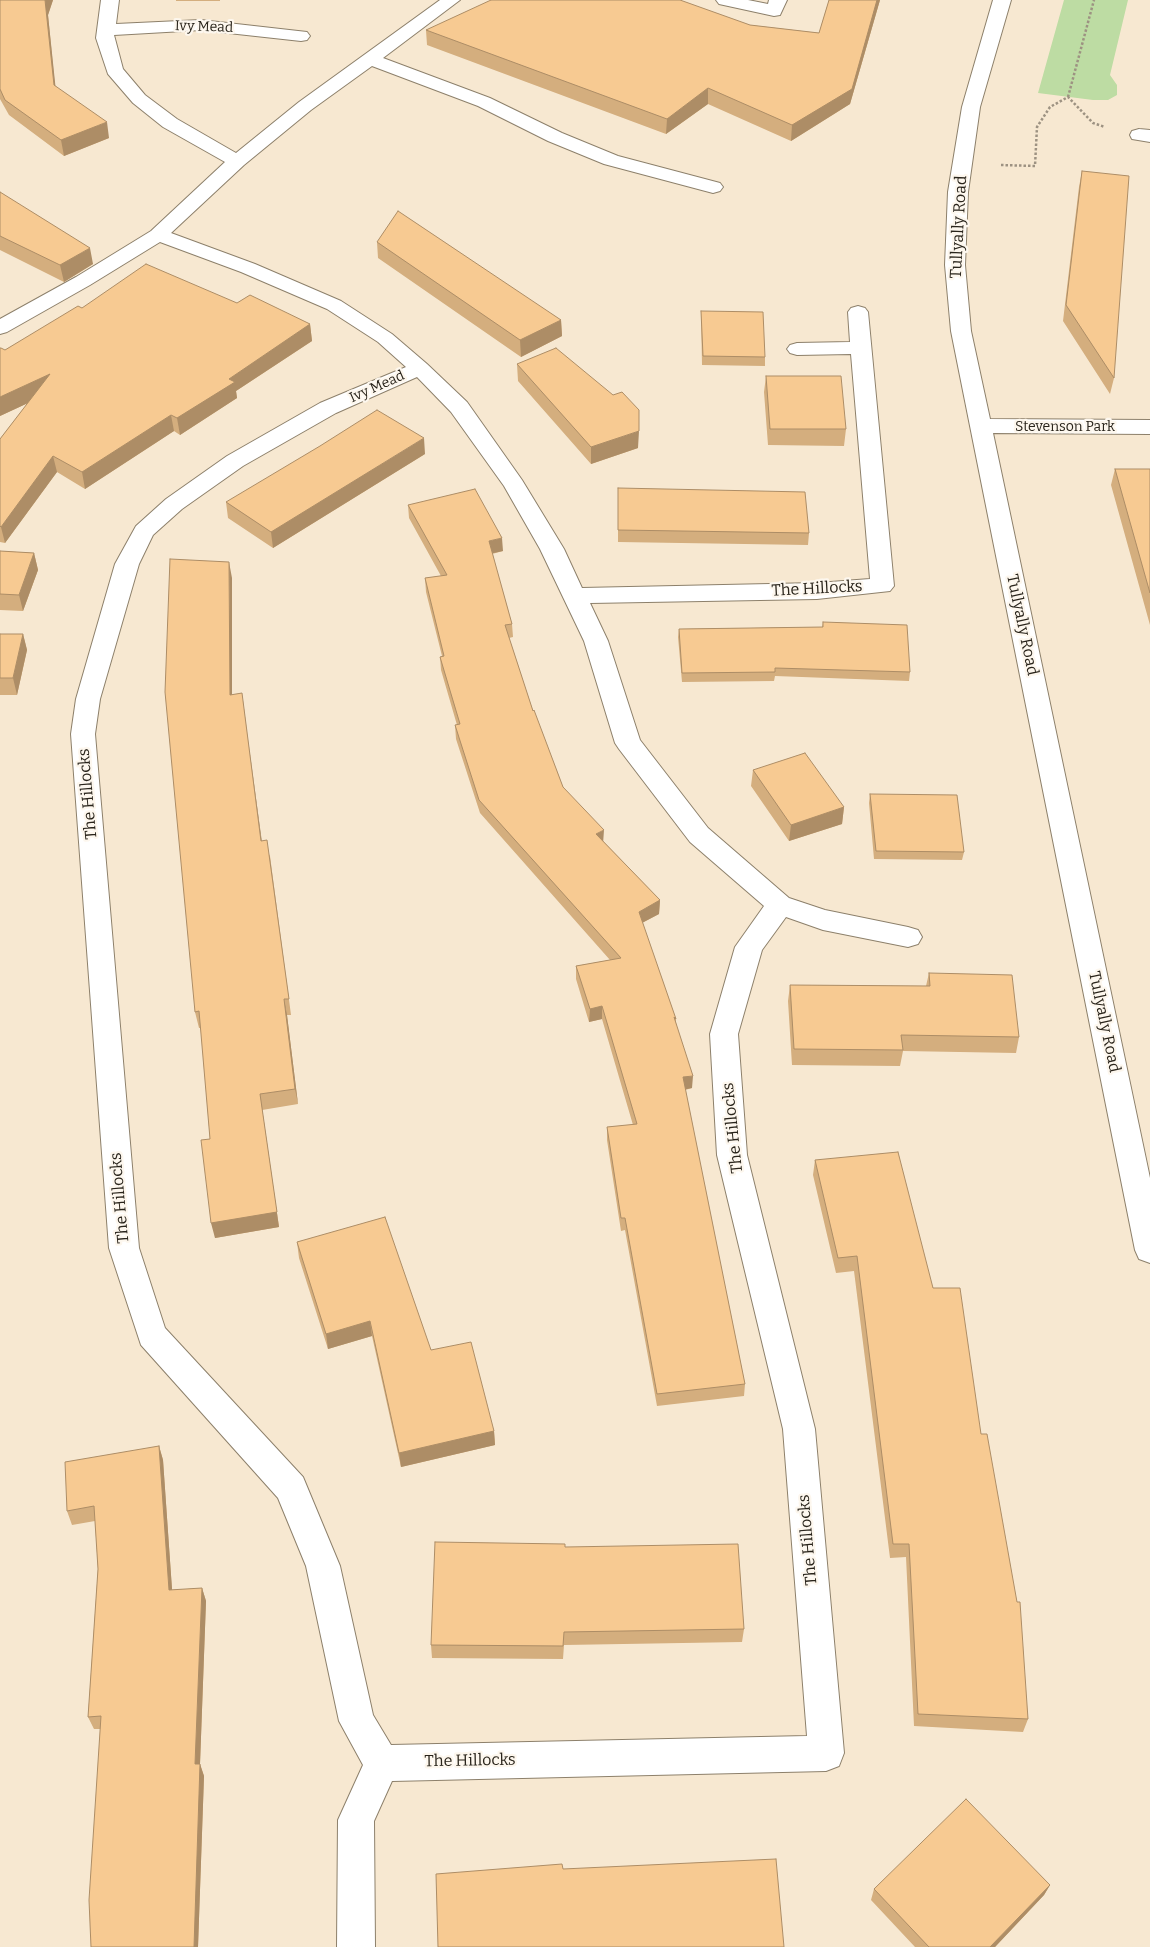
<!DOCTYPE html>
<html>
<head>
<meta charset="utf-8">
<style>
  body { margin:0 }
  canvas { display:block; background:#f7e8d1 }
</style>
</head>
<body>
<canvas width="1150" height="1947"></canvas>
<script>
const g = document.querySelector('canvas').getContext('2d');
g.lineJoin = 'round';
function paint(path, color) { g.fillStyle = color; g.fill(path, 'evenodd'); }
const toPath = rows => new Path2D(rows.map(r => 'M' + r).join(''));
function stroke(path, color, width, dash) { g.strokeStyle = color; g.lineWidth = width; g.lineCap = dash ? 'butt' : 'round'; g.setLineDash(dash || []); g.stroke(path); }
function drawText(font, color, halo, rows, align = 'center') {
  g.font = font + ' Bitter,serif'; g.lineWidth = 4.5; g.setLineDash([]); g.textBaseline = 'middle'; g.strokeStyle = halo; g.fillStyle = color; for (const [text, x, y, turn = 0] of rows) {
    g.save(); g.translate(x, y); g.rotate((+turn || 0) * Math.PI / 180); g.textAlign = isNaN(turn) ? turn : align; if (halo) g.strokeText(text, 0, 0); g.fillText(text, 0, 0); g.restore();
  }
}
const green = toPath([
  [1064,0,1128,0,1110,75,1117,85,1117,95,1108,100,1093,100,1038,93]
]);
const path = toPath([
  [1068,97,1094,0],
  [1001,165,1035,166,1037,127,1050,107,1068,97,1093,123,1105,127]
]);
const minor = toPath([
  [101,0,119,0,116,24,201,20,307,32,310,36,307,40,301,41,201,30,114,35,123,69,145,95,177,119,236,153,299,102,440,0,460,0,383,58,490,98,562,133,618,156,720,183,723,187,720,191,713,193,604,164,548,141,478,106,372,66,311,110,244,165,171,233,255,264,341,301,392,334,427,364,467,402,522,480,564,549,582,588,817,583,870,579,851,354,797,355,790,353,787,349,790,345,797,343,850,342,848,312,851,308,858,306,865,308,868,312,894,586,890,591,817,599,590,603,608,641,640,740,708,828,789,898,825,910,908,927,918,930,922,937,918,944,908,947,823,930,786,917,762,950,738,1034,747,1155,815,1429,844,1753,839,1766,826,1771,392,1781,374,1821,375,1947,337,1947,338,1820,363,1765,339,1721,306,1566,278,1498,141,1345,109,1248,71,734,76,699,115,564,136,526,166,499,227,456,320,403,406,367,378,342,327,309,241,272,160,242,90,285,7,332,0,334,0,319,76,277,151,231,225,162,163,127,133,103,108,74,96,38,101,0],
  [417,377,451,412,504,486,540,549,584,641,615,743,619,749,690,842,764,906,735,947,710,1034,717,1155,783,1429,807,1736,391,1745,373,1715,340,1566,303,1477,165,1328,139,1248,95,734,100,699,139,564,153,535,182,509,243,466,336,413,417,377],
  [716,0,748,0,768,4,769,0,787,0,780,15,774,16,719,4,716,0],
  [993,0,1011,0,980,107,968,192,965,265,971,331,990,419,1150,420,1150,434,993,433,1150,1178,1150,1263,1139,1259,1135,1250,951,331,945,265,948,192,962,107,993,0],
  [1139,129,1150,130,1150,142,1132,139,1130,135,1132,131,1139,129]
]);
const wall = toPath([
  [0,0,53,0,48,15,55,86,109,138,64,156,9,115,0,99],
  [176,0,220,0,220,1,176,1],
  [829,0,880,0,850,104,791,141,708,104,666,134,427,45,426,30,750,25,819,33],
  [1082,171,1114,378,1110,394,1063,321,1079,187],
  [0,192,93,264,64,282,0,250],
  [377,242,561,320,562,336,521,357,378,258],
  [237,303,310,324,312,341,236,391,237,398,180,435,174,431,85,489,57,472,5,543,0,542,0,439,28,403,0,416,5,350,82,308],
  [701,311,765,357,765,366,702,365],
  [517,364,638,448,591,464,518,381],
  [766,376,846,429,844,446,768,445,764,392],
  [425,454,273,548,228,518,226,502],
  [1115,469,1150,469,1150,625,1111,485],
  [618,488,809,533,808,545,618,542],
  [408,505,503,551,492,554,512,624,513,637,509,638,533,711,563,787,604,842,660,900,659,914,642,923,676,1019,676,1023,692,1088,685,1090,745,1384,744,1396,657,1406,625,1230,621,1231,607,1140,607,1127,633,1125,602,1019,589,1022,576,979,576,966,610,960,480,813,456,739,455,725,457,725,441,670,440,657,442,656,426,592,425,578,441,576,409,518],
  [0,551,34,553,38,570,23,611,0,610],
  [232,578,232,695,244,710,261,841,270,856,291,1015,287,1015,298,1104,262,1110,279,1227,215,1238,210,1139,201,1028,199,1028,195,1012],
  [823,622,910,672,909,681,775,676,774,681,682,682,678,637,679,629,822,627],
  [0,634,23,634,27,650,17,695,0,695],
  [753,770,844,807,842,824,789,841,751,786],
  [870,794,964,852,962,860,874,859,869,803],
  [929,973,1019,1037,1016,1053,903,1051,900,1066,792,1065,788,1001,790,985,926,986],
  [815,1160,933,1288,981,1434,1028,1719,1023,1732,914,1726,906,1557,890,1558,854,1271,836,1273,813,1175],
  [297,1242,431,1350,494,1431,495,1445,401,1467,372,1336,328,1349,299,1258],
  [159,1446,163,1460,172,1590,202,1588,206,1601,200,1764,204,1776,198,1947,91,1947,101,1729,94,1729,88,1717,98,1569,95,1521,72,1525,67,1511],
  [565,1547,744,1629,742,1642,564,1645,563,1659,432,1658,431,1645],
  [1050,1885,1044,1895,995,1947,915,1947,871,1900,874,1889]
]);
const shadedWall = toPath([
  [45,0,53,0,48,15,57,101,54,85],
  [877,0,880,0,850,104,791,141,792,125],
  [708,88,708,104,666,134,667,119],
  [107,122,109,138,64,156,61,140],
  [90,248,93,264,64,282,60,265],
  [561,320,562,336,521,357,520,340],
  [310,324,312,341,236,391,237,398,180,435,177,418,229,379],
  [50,374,54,391,0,416,0,397],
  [171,415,174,431,85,489,82,472],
  [639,431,638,448,591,464,591,447],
  [424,438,425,454,273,548,271,532],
  [53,456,57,472,5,543,1,527],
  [502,538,503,551,489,554,489,541],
  [34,553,38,570,23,611,19,595],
  [229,562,232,578,232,712,230,695],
  [23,634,27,650,17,695,13,678],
  [242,693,244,710,264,857,261,841],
  [844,807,842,824,789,841,791,825],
  [604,830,603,844,596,834],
  [660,900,659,914,638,925,639,912],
  [284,999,287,1015,298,1104,295,1089],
  [602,1006,602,1019,589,1022,590,1009],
  [693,1076,692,1088,682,1090,683,1077],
  [260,1094,279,1227,215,1238,211,1223],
  [370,1321,372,1336,328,1349,326,1334],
  [494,1431,495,1445,401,1467,399,1453],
  [159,1446,163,1460,173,1603,169,1590],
  [202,1588,206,1601,200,1764,204,1776,198,1947,194,1947,195,1764],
  [1050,1885,1044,1895,995,1947,990,1947]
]);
const building = toPath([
  [0,0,45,0,54,85,107,122,61,140,5,100,0,89,0,0],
  [491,0,680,0,750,25,819,33,829,0,877,0,852,89,792,125,708,88,667,119,426,30,491,0],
  [1082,171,1129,176,1114,378,1066,305,1082,171],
  [0,192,90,248,60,265,0,236,0,192],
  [398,211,561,320,520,340,377,242,398,211],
  [146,264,237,303,250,295,310,324,229,379,235,382,177,418,171,415,82,472,53,456,1,527,0,526,0,439,50,374,0,397,0,348,1,348,5,350,78,306,82,308,146,264],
  [701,311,763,312,765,357,703,356,701,311],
  [556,348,613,395,622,392,639,410,639,431,591,447,517,364,556,348],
  [766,376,841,376,846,429,770,429,766,376],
  [377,410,424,438,271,532,226,502,320,446,377,410],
  [1115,469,1150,469,1150,593,1115,469],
  [618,488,805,492,809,533,618,530,618,488],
  [475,489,502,538,489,541,512,624,505,625,533,711,534,710,563,787,604,830,596,834,660,900,639,912,676,1019,674,1017,693,1076,683,1077,745,1384,657,1394,625,1218,621,1218,607,1127,637,1124,602,1006,590,1009,576,966,621,958,479,800,455,725,460,724,440,657,444,656,425,578,447,575,408,505,475,489],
  [0,551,34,553,19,595,0,594,0,551],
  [170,559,229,562,230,695,242,693,261,841,267,840,289,999,284,999,295,1089,260,1094,277,1212,211,1223,201,1140,210,1139,199,1011,195,1012,165,692,170,559],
  [823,622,907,625,910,672,775,668,775,672,682,673,679,629,823,627,823,622],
  [0,634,23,634,13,678,0,678,0,634],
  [805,753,844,807,791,825,753,770,805,753],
  [870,794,957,795,964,852,876,851,870,794],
  [929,973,1012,975,1019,1037,901,1035,903,1050,794,1049,790,985,930,986,929,973],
  [898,1152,933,1288,960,1288,981,1434,987,1434,1017,1602,1020,1602,1028,1719,918,1714,909,1544,893,1544,857,1256,838,1258,815,1160,898,1152],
  [385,1217,431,1350,471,1342,494,1431,399,1453,370,1321,326,1334,297,1242,385,1217],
  [159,1446,169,1590,202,1588,195,1764,200,1764,194,1947,91,1947,89,1900,101,1716,88,1717,98,1569,94,1506,67,1511,65,1462,159,1446],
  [435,1542,565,1544,565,1547,738,1544,744,1629,564,1632,563,1646,431,1645,435,1542],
  [966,1799,1050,1885,990,1947,929,1947,874,1889,966,1799],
  [776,1859,784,1947,438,1947,436,1874,562,1864,563,1869,776,1859]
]);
const farStreetnames = [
  ["Ivy Mead",204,27,2],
  ["Ivy Mead",377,387,-24],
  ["Stevenson Park",1065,427]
];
const streetNames = [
  ["Tullyally Road",959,227,-87],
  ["The Hillocks",817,589,-3],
  ["Tullyally Road",1022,625,78],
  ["The Hillocks",88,794,-95],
  ["Tullyally Road",1104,1022,78],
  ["The Hillocks",733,1128,-96],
  ["The Hillocks",120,1198,-95],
  ["The Hillocks",808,1540,-95],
  ["The Hillocks",470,1761,-1]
];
paint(green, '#bddca3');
stroke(minor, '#8d806b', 2);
stroke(path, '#9d9282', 2.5, [2.5, 2]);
paint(minor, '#fff');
paint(wall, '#d4ae7e');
paint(shadedWall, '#ad8d66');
paint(building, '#f7ca92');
stroke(building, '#ad8d66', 1);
drawText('14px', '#29241b', '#fdf7ee', farStreetnames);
drawText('16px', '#29241b', '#fdf7ee', streetNames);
</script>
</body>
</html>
